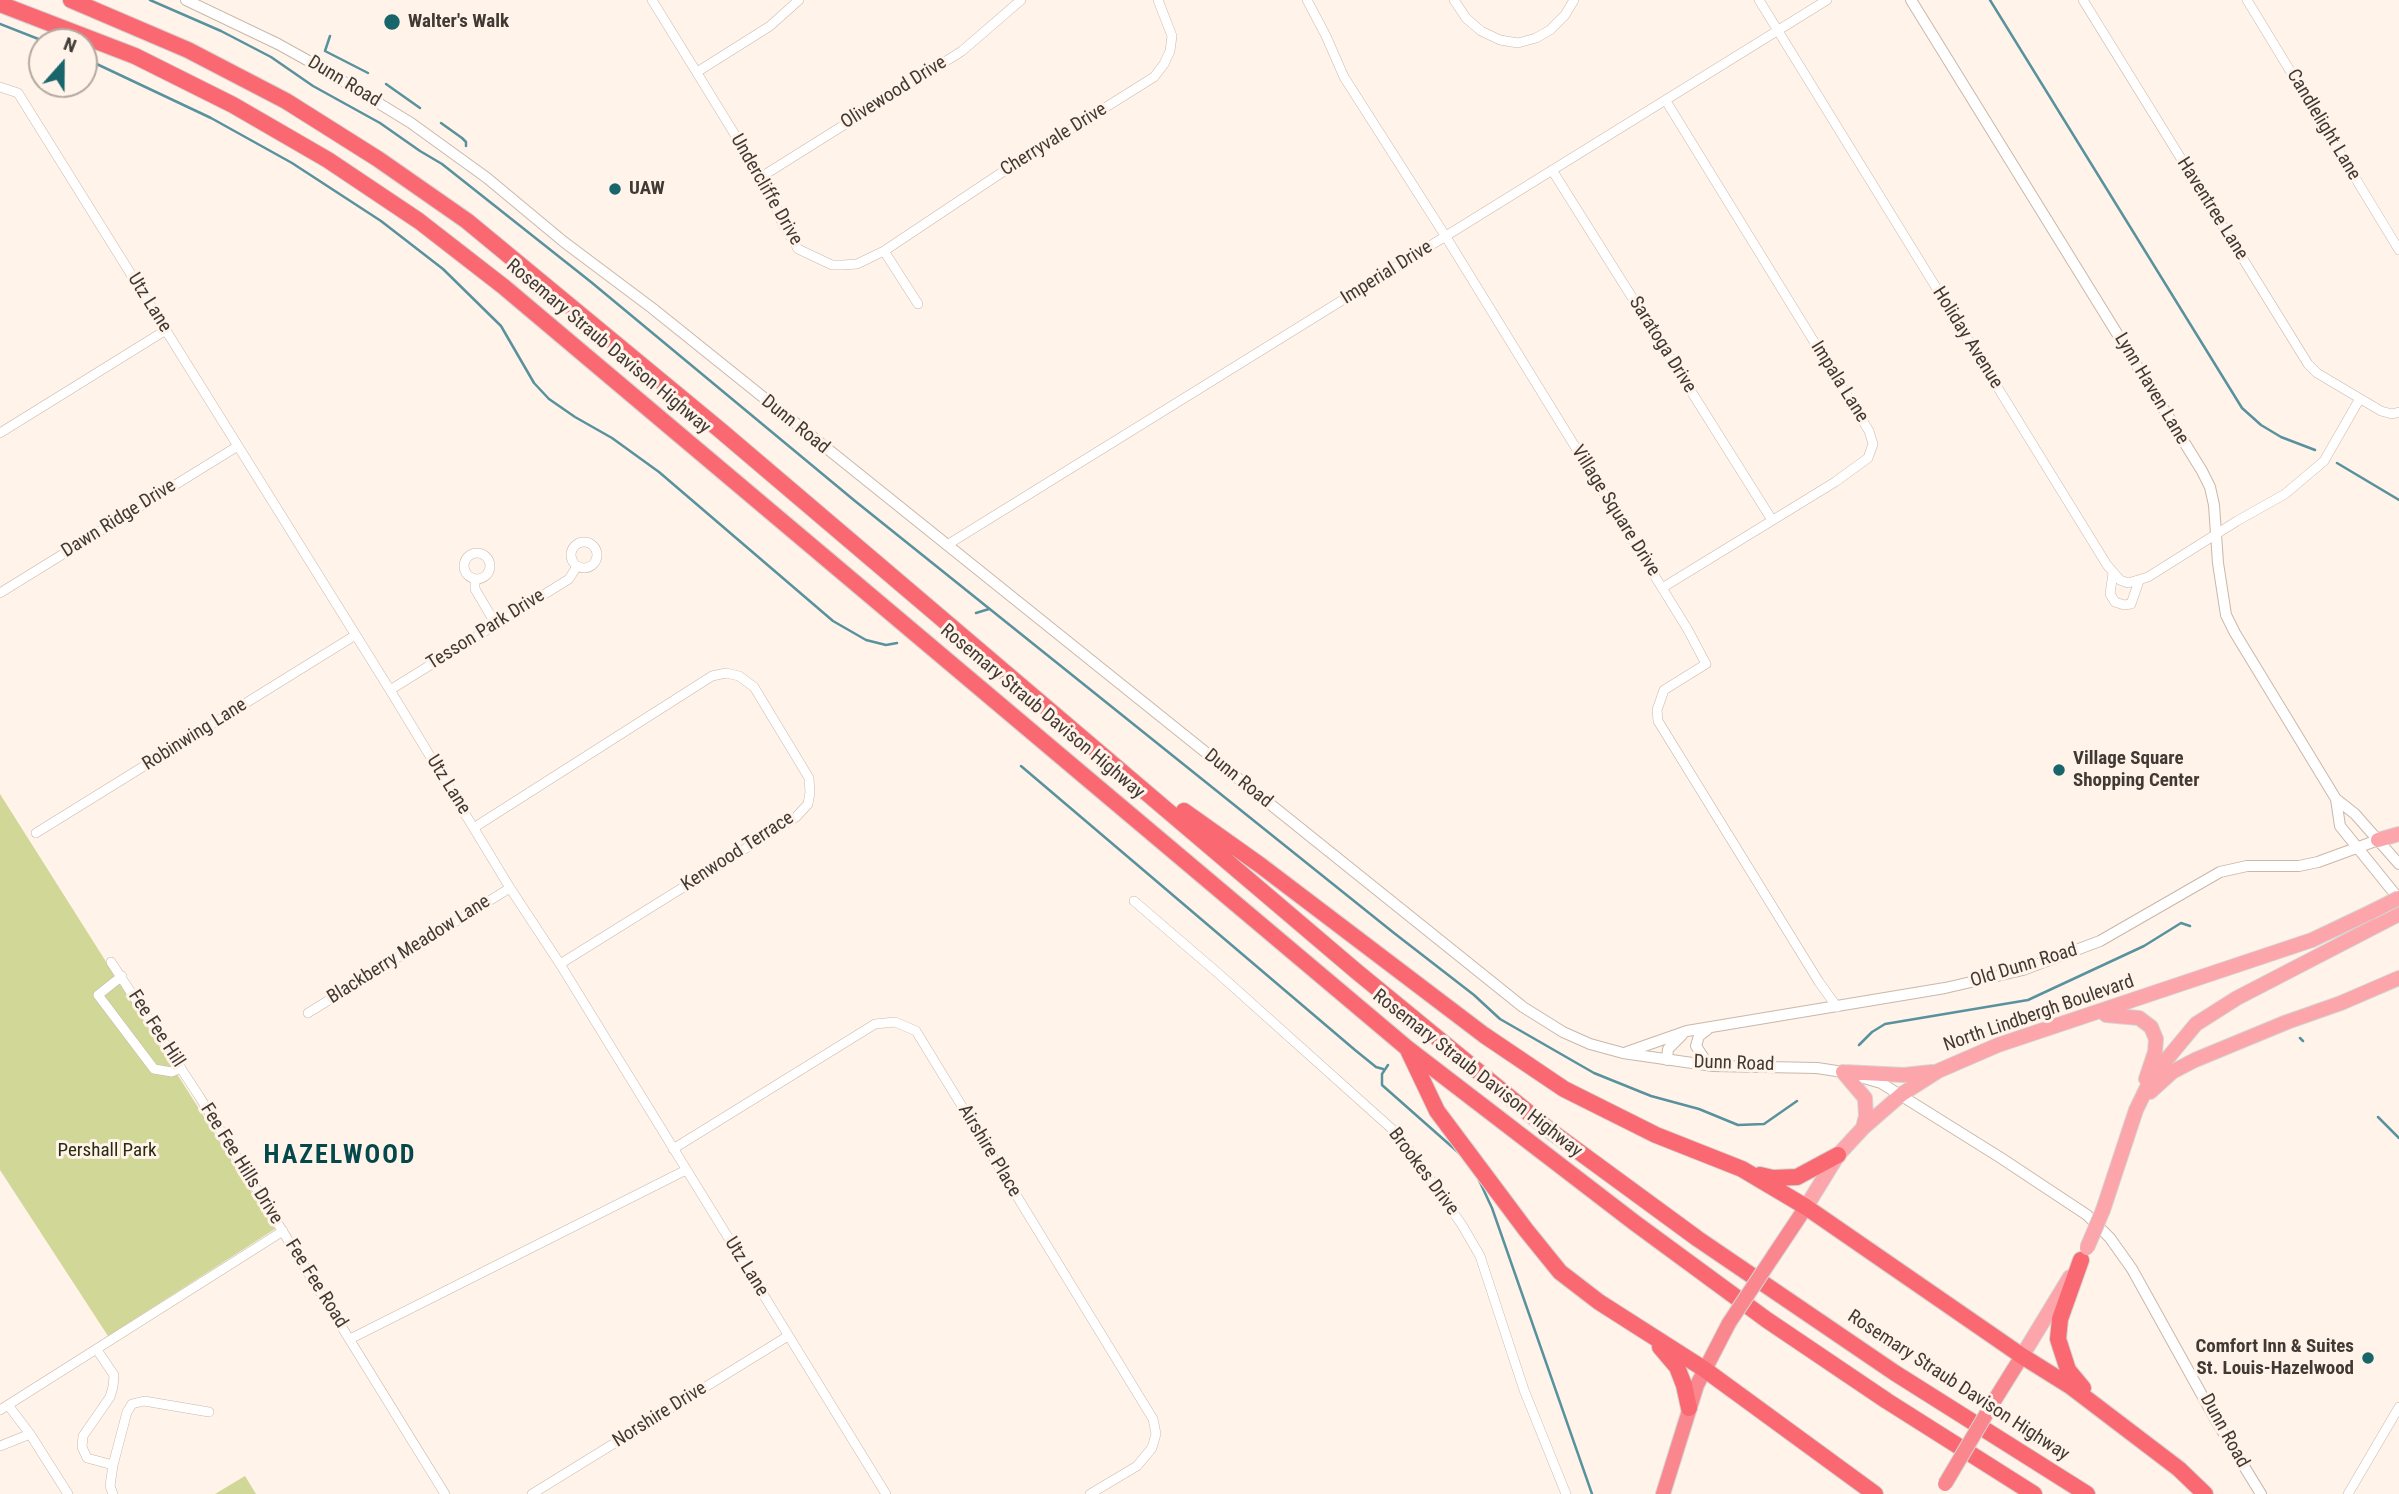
<!DOCTYPE html>
<html>
<head>
<meta charset="utf-8">
<style>
  body { margin:0 }
  #map { position:relative; width:2399px; height:1494px; overflow:hidden; background:#fff3ea; font-family:"Roboto Condensed",sans-serif }
  canvas { display:block }
  .north { position:absolute; left:28px; top:28px; width:70px; height:70px; box-sizing:border-box; background:#fff3ea; border:2px solid #b3a9a1; border-radius:50%; rotate:21deg; font-size:19px; font-weight:700; line-height:28px; text-align:center; color:#413a34 }
  .north::after { content:''; display:block; margin:auto; width:24px; height:32px; background:#18666b; clip-path:polygon(50% 0,100% 100%,50% 72%,0 100%) }
</style>
</head>
<body>
<div id="map">
<canvas width="2399" height="1494"></canvas>
<div class="north">N</div>
</div>
<script>
const g = document.querySelector('canvas').getContext('2d');
g.lineJoin = 'round';
function paint(path, color) { g.fillStyle = color; g.fill(path, 'evenodd'); }
const toPath = rows => new Path2D(rows.map(r => 'M' + r).join(''));
function stroke(path, color, width, dash) { g.strokeStyle = color; g.lineWidth = width; g.lineCap = dash ? 'butt' : 'round'; g.setLineDash(dash || []); g.stroke(path); }
function drawText(font, color, halo, rows, align = 'center') {
  g.font = font + ' "Roboto Condensed",sans-serif'; g.lineWidth = 6; g.setLineDash([]); g.textBaseline = 'middle'; g.strokeStyle = halo; g.fillStyle = color; for (const [text, x, y, turn = 0] of rows) {
    g.save(); g.translate(x, y); g.rotate((+turn || 0) * Math.PI / 180); g.textAlign = isNaN(turn) ? turn : align; if (halo) g.strokeText(text, 0, 0); g.fillText(text, 0, 0); g.restore();
  }
}
const green = toPath([
  [0,794,275,1229,108,1336,0,1170],
  [245,1476,256,1494,215,1494]
]);
const stream = toPath([
  [150,0,221,31,271,57,313,86,380,123,420,151,442,164,591,282,855,501,1394,933,1474,995,1500,1019,1594,1073,1651,1096,1699,1109,1738,1125,1764,1124,1797,1101],
  [1990,0,2242,408,2261,425,2281,437,2315,450],
  [0,24,46,42],
  [330,36,325,51,368,73],
  [84,58,211,118,292,163,381,221,443,269,501,326,534,383,549,399,575,417,612,438,659,472,833,621,866,640,886,645,897,643],
  [386,84,420,108],
  [441,123,462,138,466,142,466,146],
  [2337,463,2399,500],
  [976,613,989,609],
  [1021,766,1355,1050,1376,1067,1383,1069],
  [2300,1038,2303,1041],
  [1859,1045,1872,1032,1885,1024,2028,1000,2144,946,2181,923,2190,926],
  [1388,1065,1382,1074,1382,1085,1459,1153],
  [2378,1117,2399,1138],
  [1478,1178,1492,1208,1592,1494]
]);
const minor = toPath([
  [652,0,761,177,771,193,782,223,798,249,832,265,843,265,857,264,884,251,1004,171,1154,77,1164,64,1170,51,1172,36,1158,0],
  [1307,0,1326,36,1344,77,1446,237,1688,630,1706,664,1664,690,1657,710,1658,721,1819,982,1837,1007],
  [1454,0,1466,18,1481,31,1500,40,1518,43,1536,38,1550,30,1565,15,1574,0],
  [1759,0,2107,565,2120,580,2128,583,2148,577,2237,521,2285,494,2324,461,2359,400],
  [2083,0,2308,364,2317,373,2381,411,2392,414,2399,412],
  [2247,0,2399,250],
  [697,72,770,26,799,0],
  [0,87,18,93,390,690,510,888,560,964,886,1494],
  [1552,170,1772,520],
  [761,177,962,51,1021,0],
  [884,251,918,304],
  [0,433,166,330],
  '571 555a13 13 0 1 1 26 0a13 13 0 1 1-26 0Z',
  [947,545,1827,0],
  '464 566a13 13 0 1 1 26 0a13 13 0 1 1-26 0Z',
  [2113,573,2110,594,2115,602,2124,605,2131,604,2139,581],
  [475,579,475,589,495,623],
  [1662,588,1835,482,1868,458,1873,444,1869,431,1666,101],
  [0,593,238,446],
  [390,690,569,579,577,566],
  [475,827,712,676,726,673,739,676,754,687,809,778,810,792,808,804,796,817,560,964],
  [36,833,354,636],
  [1134,901,1219,974,1392,1129,1411,1152,1462,1225,1480,1256,1524,1390,1566,1494],
  [111,962,199,1096,445,1494],
  [122,976,98,995,154,1069,172,1072,181,1068],
  [308,1013,510,888],
  [673,1149,875,1024,895,1022,916,1031,1153,1419,1156,1434,1152,1448,1137,1466,1090,1494],
  [350,1339,686,1170],
  [97,1350,114,1375,113,1387,110,1397,83,1436,82,1447,87,1458,113,1465],
  [8,1405,30,1434,68,1494],
  [0,1410,283,1231],
  [0,1446,30,1434],
  [113,1494,110,1486,113,1465,127,1412,132,1404,144,1401,209,1412],
  [532,1494,788,1336],
  [2348,1494,2399,1407]
]);
const tertiary = toPath([
  [186,0,278,44,323,69,411,123,487,178,564,242,652,308,1523,1007,1563,1032,1590,1044,1623,1053,1713,1066,1817,1068,1843,1072,1881,1083,2001,1158,2087,1215,2110,1238,2132,1269,2218,1424,2261,1494],
  [1911,0,2202,471,2210,487,2214,505,2218,563,2226,615,2235,633,2336,799,2355,814,2399,864],
  [2336,799,2340,826,2399,899],
  [1708,1029,1699,1036,1696,1046,1705,1060,1713,1066],
  [1627,1052,1687,1031,1945,988,2023,970,2100,941,2220,872,2247,866,2299,866,2318,862,2378,840],
  [1667,1060,1668,1049,1682,1035]
]);
const primary = toPath([
  [2378,840,2399,834],
  [2106,1015,2139,1018,2151,1027,2156,1039,2155,1052,2146,1079],
  [1843,1072,1904,1075,1932,1072],
  [1843,1072,1865,1098,1866,1116,1863,1128],
  [2150,1092,2172,1072,2195,1060,2287,1022,2341,1003,2399,978],
  [1806,1207,1838,1155,1863,1128,1902,1094,1938,1071,1998,1045,2312,940,2371,912],
  [2103,1210,2136,1110,2152,1077,2196,1024,2237,998,2399,914],
  [2022,1356,2070,1277]
]);
const trunk = toPath([
  [1774,1255,1806,1207],
  [1994,1401,2022,1356],
  [1663,1494,1697,1385,1729,1323]
]);
const motorway = toPath([
  [71,0,188,50,286,101,378,159,467,221,720,430,1356,971,1552,1132,1698,1239,1895,1373,2087,1494],
  [0,4,135,56,233,105,328,160,419,221,504,287,1407,1048,1635,1223,1767,1320,1887,1401,2034,1494],
  [1184,811,1260,865,1484,1035,1564,1089,1656,1135,1742,1169,1806,1207,2022,1356,2070,1386,2179,1469,2205,1494],
  [1408,1050,1437,1111,1526,1230,1560,1272,1599,1302,1704,1369,1875,1494],
  [1760,1175,1773,1178,1797,1177,1838,1155],
  [2081,1260,2060,1319,2058,1339,2068,1370,2083,1388],
  [1660,1347,1677,1367,1684,1385,1689,1408]
]);
const primaryBridge = toPath([
  [2371,912,2399,898],
  [2087,1248,2103,1210]
]);
const trunkBridge = toPath([
  [1729,1323,1774,1255],
  [1945,1484,1994,1401]
]);
const markers = [
  [392,22,9,"#18666b"],
  [615,189,7,"#18666b"],
  [2059,770,7,"#18666b"],
  [2368,1358,7,"#18666b"]
];
const poiNames = [
  ["Walter's Walk",408,22],
  ["UAW",629,189],
  ["Village Square",2073,759],
  ["Shopping Center",2073,781],
  ["Comfort Inn & Suites",2354,1347,"right"],
  ["St. Louis-Hazelwood",2354,1369,"right"]
];
const streetNames = [
  ["Dunn Road",344,82,31],
  ["Olivewood Drive",894,93,-32],
  ["Candlelight Lane",2323,125,59],
  ["Cherryvale Drive",1054,140,-32],
  ["Undercliffe Drive",766,190,60],
  ["Haventree Lane",2212,209,58],
  ["Imperial Drive",1387,273,-32],
  ["Utz Lane",149,303,58],
  ["Holiday Avenue",1967,338,58],
  ["Saratoga Drive",1662,345,58],
  ["Rosemary Straub Davison Highway",608,347,40],
  ["Impala Lane",1839,382,58],
  ["Lynn Haven Lane",2151,389,59],
  ["Dunn Road",795,425,39],
  ["Village Square Drive",1615,511,58],
  ["Dawn Ridge Drive",119,519,-32],
  ["Tesson Park Drive",486,630,-32],
  ["Rosemary Straub Davison Highway",1042,712,40],
  ["Robinwing Lane",195,735,-32],
  ["Dunn Road",1238,779,39],
  ["Utz Lane",448,785,58],
  ["Kenwood Terrace",738,852,-33],
  ["Blackberry Meadow Lane",409,950,-32],
  ["Old Dunn Road",2024,966,-17],
  ["North Lindbergh Boulevard",2039,1014,-19],
  ["Fee Fee Hill",156,1029,57],
  ["Dunn Road",1734,1064,2],
  ["Rosemary Straub Davison Highway",1477,1074,38],
  ["Airshire Place",989,1151,59],
  ["Fee Fee Hills Drive",241,1164,58],
  ["Brookes Drive",1423,1172,53],
  ["Utz Lane",746,1267,58],
  ["Fee Fee Road",316,1284,58],
  ["Rosemary Straub Davison Highway",1958,1386,33],
  ["Norshire Drive",660,1415,-32],
  ["Dunn Road",2224,1431,61]
];
const parkNames = [
  ["Pershall Park",107,1151]
];
const districtNames = [
  ["HAZELWOOD",340,1156]
];
paint(green, '#d1d797');
stroke(stream, '#58929e', 2.5);
stroke(minor, '#c9b8a9', 10);
stroke(tertiary, '#c9b8a9', 12);
stroke(primary, '#d5d4d2', 16);
stroke(trunk, '#d5d4d2', 16);
stroke(motorway, '#d5d4d2', 18);
stroke(minor, '#fff', 9);
stroke(tertiary, '#fff', 10);
stroke(primary, '#fca5aa', 14);
stroke(trunk, '#fb878e', 14);
stroke(motorway, '#fa6971', 16);
stroke(primaryBridge, '#d5d4d2', 16, []);
stroke(trunkBridge, '#d5d4d2', 16, []);
stroke(primaryBridge, '#fca5aa', 14);
stroke(trunkBridge, '#fb878e', 14);
for (const [x, y, r, color] of markers) { const dot = new Path2D(); dot.arc(x, y, r, 0, 2 * Math.PI); g.fillStyle = color; g.fill(dot); stroke(dot, '#fff3ea', 2.5); }
drawText('bold 19px', '#413a34', '#fff3ea', poiNames, 'left');
drawText('19px', '#413a34', '#fff3ea', streetNames);
drawText('19px', '#292b0e', '#fff3ea', parkNames);
g.letterSpacing = '2px';
drawText('bold 26px', '#05484b', '#fff3ea', districtNames);
g.letterSpacing = '0px';
</script>
</body>
</html>
